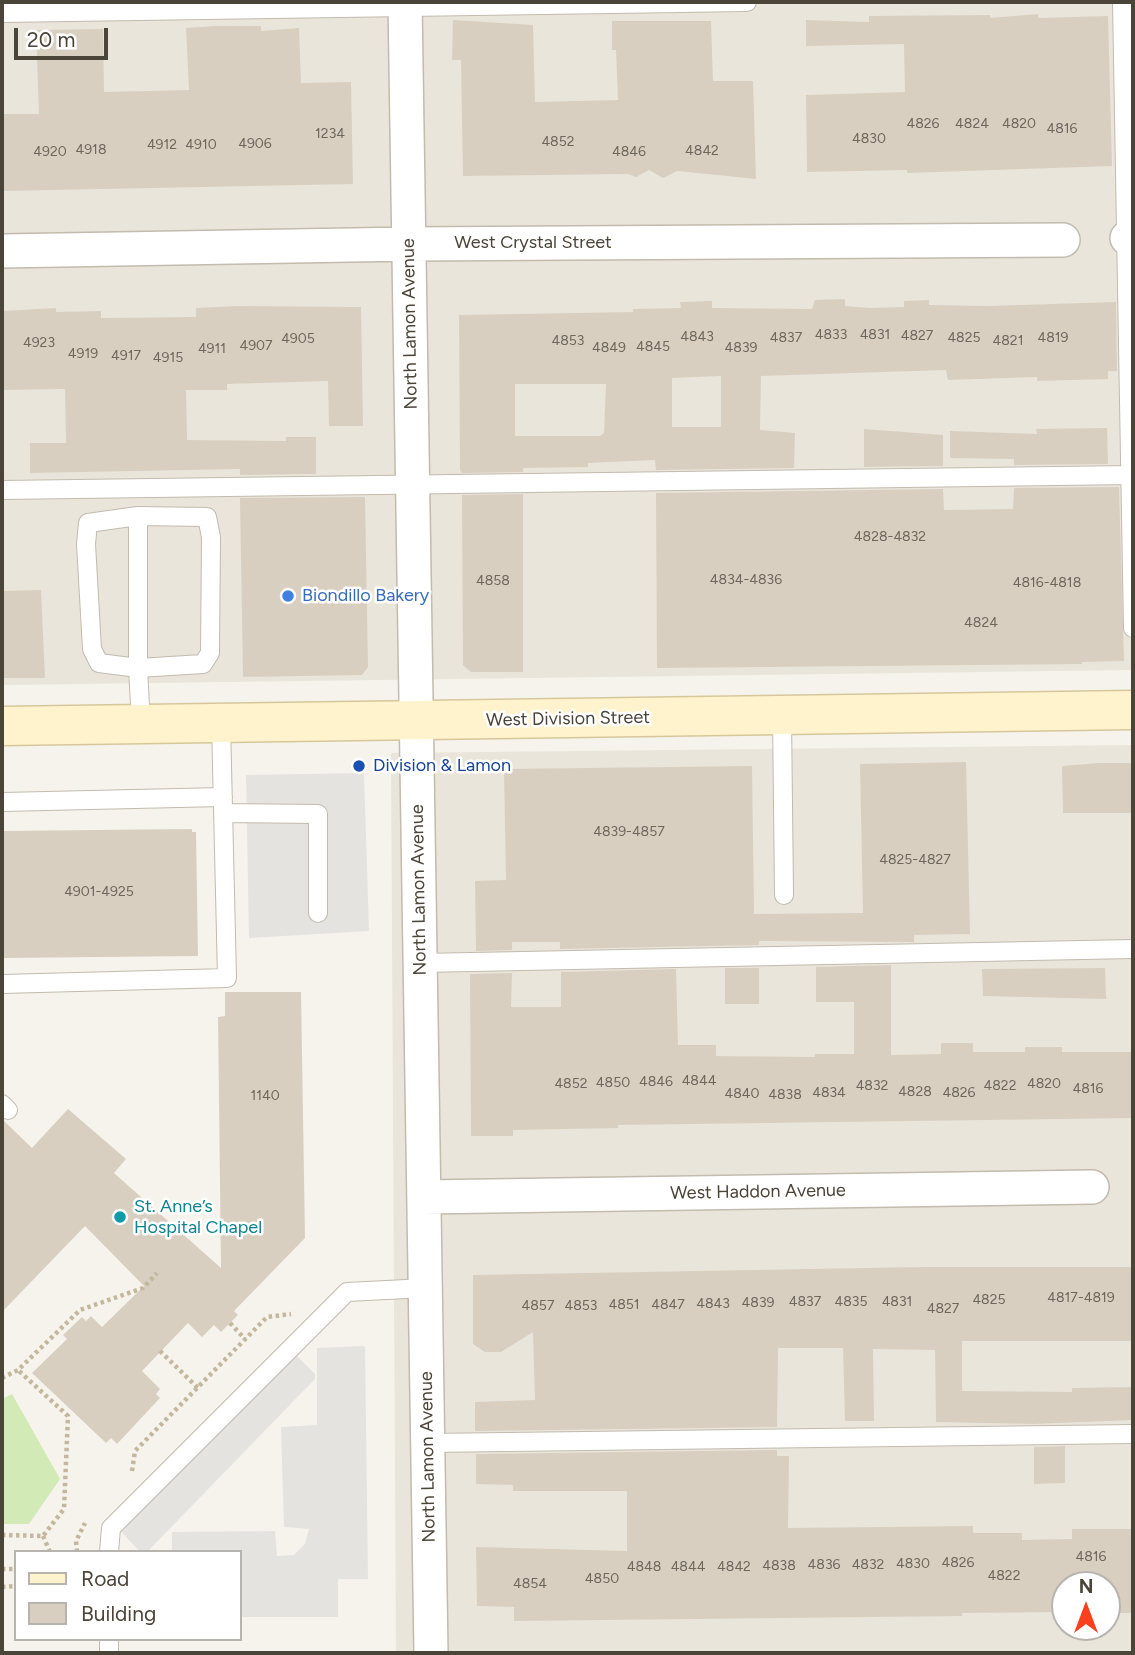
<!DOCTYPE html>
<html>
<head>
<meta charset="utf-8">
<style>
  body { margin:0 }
  #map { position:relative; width:1135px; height:1655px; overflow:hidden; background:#f6f3ec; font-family:Figtree,sans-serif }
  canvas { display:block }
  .frame { position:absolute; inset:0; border:4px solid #4b4439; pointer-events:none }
  .legend { position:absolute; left:14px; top:1550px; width:228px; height:91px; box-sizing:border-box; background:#fff; border:2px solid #b7b4b0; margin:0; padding:9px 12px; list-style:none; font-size:21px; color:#4b4439 }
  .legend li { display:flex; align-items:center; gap:14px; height:35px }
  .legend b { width:35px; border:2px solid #b7b4b0 }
  .north { position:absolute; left:1051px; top:1571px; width:70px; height:70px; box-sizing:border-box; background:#fff; border:2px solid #b7b4b0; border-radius:50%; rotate:0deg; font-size:19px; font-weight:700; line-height:28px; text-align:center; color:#4b4439 }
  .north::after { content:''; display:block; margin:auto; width:24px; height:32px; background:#fc3f1d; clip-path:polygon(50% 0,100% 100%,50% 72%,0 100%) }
  .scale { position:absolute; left:14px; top:28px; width:94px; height:32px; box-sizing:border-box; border:4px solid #4b4439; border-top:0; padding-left:9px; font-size:21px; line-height:24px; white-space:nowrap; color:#4b4439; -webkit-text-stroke:5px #fff; paint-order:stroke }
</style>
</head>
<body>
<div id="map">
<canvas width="1135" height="1655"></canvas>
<div class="frame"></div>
<ul class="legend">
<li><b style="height:9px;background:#fff3cd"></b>Road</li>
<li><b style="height:19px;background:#d8cfc1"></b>Building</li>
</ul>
<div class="north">N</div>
<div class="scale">20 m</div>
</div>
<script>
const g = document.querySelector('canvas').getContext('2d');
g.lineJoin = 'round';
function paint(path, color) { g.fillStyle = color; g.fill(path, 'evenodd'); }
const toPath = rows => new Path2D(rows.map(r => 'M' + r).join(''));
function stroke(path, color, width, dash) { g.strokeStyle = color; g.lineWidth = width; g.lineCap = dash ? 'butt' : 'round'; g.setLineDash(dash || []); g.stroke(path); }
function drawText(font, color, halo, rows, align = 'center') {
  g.font = font + ' Figtree,sans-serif'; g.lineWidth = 5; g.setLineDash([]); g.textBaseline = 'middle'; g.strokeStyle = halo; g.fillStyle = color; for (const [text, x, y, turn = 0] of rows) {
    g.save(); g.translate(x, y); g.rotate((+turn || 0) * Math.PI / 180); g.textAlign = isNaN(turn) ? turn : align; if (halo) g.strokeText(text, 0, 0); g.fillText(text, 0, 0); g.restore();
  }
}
const residential = toPath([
  [2,2,1133,2,1133,670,2,685],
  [1133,745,1133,1653,396,1653,391,753],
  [1065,1585,1107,1585,1107,1627,1065,1627]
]);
const green = toPath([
  [12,1394,60,1479,29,1524,2,1524,2,1399]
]);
const parking = toPath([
  [364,773,369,931,249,938,246,775],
  [365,1346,368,1579,338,1579,338,1617,240,1617,240,1552,172,1552,172,1532,275,1531,277,1556,294,1555,305,1544,309,1529,284,1527,281,1427,317,1425,317,1348],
  [289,1348,315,1374,315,1379,147,1552,140,1552,115,1525]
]);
const building = toPath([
  [1038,14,1038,18,1108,16,1112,166,907,173,907,170,807,172,806,95,905,92,904,44,806,46,806,20,869,22,869,16,990,15,990,18],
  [453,20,533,25,535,102,618,100,616,50,612,50,612,21,711,21,713,81,753,81,756,179,677,171,663,178,649,170,636,177,628,174,463,176,461,60,452,60],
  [215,26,261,26,261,31,299,28,301,83,351,82,353,184,2,191,2,114,39,114,36,30,103,29,104,92,189,90,186,28],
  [845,299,845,306,870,308,904,307,904,301,929,300,929,305,988,306,1116,302,1117,371,1108,371,1108,379,1037,381,1037,377,948,380,946,370,761,376,760,430,795,433,794,468,656,470,655,460,588,463,588,467,523,468,523,472,462,473,460,470,459,315,633,312,633,309,681,308,680,302,712,301,712,308,812,309,815,300],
  [721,376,721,427,672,427,672,378],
  [515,384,606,384,604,433,600,436,515,436],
  [237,306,361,307,363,426,329,426,328,381,227,384,227,390,186,390,187,440,286,441,286,437,316,437,316,474,240,475,240,469,30,473,30,443,66,443,65,389,2,390,2,311,56,308,56,312,101,311,101,318,196,317,196,308],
  [1107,428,1108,464,1014,465,1014,459,950,458,950,431,1037,434,1036,429],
  [864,429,943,435,943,466,864,467],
  [1119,487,1124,661,1082,662,1082,664,657,668,656,493,943,489,944,510,1013,509,1014,488],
  [523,494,523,672,471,672,463,665,462,495],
  [365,497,368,667,362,675,243,677,240,498],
  [41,590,45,678,2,678,2,591],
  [966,762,970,934,914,935,914,942,759,941,759,945,560,949,560,942,512,942,512,950,476,951,475,881,506,880,504,769,752,766,754,914,863,913,860,764],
  [1099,763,1133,763,1133,813,1063,813,1062,766],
  [192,829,192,832,196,832,198,956,2,958,2,831],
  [891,965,891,1055,941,1054,941,1043,973,1043,973,1052,1025,1052,1025,1047,1062,1047,1062,1052,1133,1052,1133,1118,618,1125,618,1128,513,1130,513,1136,471,1136,470,974,512,973,511,1007,561,1007,561,972,676,969,678,1045,716,1045,716,1056,815,1057,815,1054,854,1054,854,1002,816,1002,816,967],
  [725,968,759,968,759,1004,725,1004],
  [1105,968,1106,999,983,996,982,969],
  [225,992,301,992,305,1238,234,1311,238,1315,221,1332,214,1325,202,1337,188,1323,142,1371,160,1389,156,1394,160,1398,117,1444,111,1438,106,1443,32,1373,67,1339,63,1335,82,1317,86,1321,91,1316,102,1327,144,1286,85,1226,2,1312,2,1119,32,1148,68,1109,126,1159,114,1173,221,1268,218,1017,225,1016],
  [923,1267,1133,1267,1133,1341,962,1341,962,1391,1072,1392,1072,1388,1133,1387,1133,1420,1033,1424,936,1422,935,1350,873,1349,874,1421,845,1421,843,1348,778,1348,777,1427,475,1431,475,1402,535,1400,533,1332,501,1352,485,1352,473,1344,473,1275],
  [1065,1446,1065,1483,1034,1484,1034,1447],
  [777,1450,777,1456,789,1456,788,1528,973,1526,973,1533,1022,1533,1022,1540,1072,1539,1072,1529,1133,1529,1133,1613,1107,1613,1107,1585,1065,1585,1065,1612,962,1613,962,1616,514,1621,514,1607,477,1606,476,1547,627,1551,627,1491,513,1491,513,1485,476,1484,476,1454]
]);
const path = toPath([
  [230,1323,245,1339],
  [160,1351,198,1388],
  [2,1378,18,1370,80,1310,143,1288,157,1273],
  [132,1471,135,1451,267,1317,291,1314],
  [2,1535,43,1536,64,1509,68,1416,18,1370],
  [43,1536,50,1552],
  [77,1552,76,1541,85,1523],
  [2,1569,16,1569],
  [2,1587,16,1586]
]);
const service = toPath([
  [1122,2,1133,628],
  [2,13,747,2],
  [2,490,1131,475],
  [138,516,88,523,86,544,92,649,99,663,138,668,203,664,210,653,211,537,207,517,138,516,138,668,141,724],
  [782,715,784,895],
  [2,802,223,797],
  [223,813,318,814,318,913],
  [421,963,1133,949],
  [2,984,227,978,221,723],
  [2,1104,8,1110],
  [428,1443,1133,1434],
  [109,1552,111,1528,347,1292,426,1288],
  [109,1639,109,1653]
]);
const minor = toPath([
  [405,2,431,1653],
  [1127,238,1133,238],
  [2,251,409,244,1063,240],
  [424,1197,1092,1187]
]);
const secondary = toPath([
  [2,726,1133,710]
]);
const markers = [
  [288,596,7,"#3f7fe0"],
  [359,766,7,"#1a4fb4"],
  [120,1217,7,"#0f9aa8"]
];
const numberNames = [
  ["4826",923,124],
  ["4824",972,124],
  ["4820",1019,124],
  ["4816",1062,129],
  ["1234",330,134],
  ["4830",869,139],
  ["4852",558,142],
  ["4906",255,144],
  ["4912",162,145],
  ["4910",201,145],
  ["4918",91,150],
  ["4842",702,151],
  ["4920",50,152],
  ["4846",629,152],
  ["4833",831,335],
  ["4831",875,335],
  ["4827",917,336],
  ["4843",697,337],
  ["4837",786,338],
  ["4825",964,338],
  ["4819",1053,338],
  ["4905",298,339],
  ["4853",568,341],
  ["4821",1008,341],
  ["4923",39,343],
  ["4907",256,346],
  ["4845",653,347],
  ["4849",609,348],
  ["4839",741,348],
  ["4911",212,349],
  ["4919",83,354],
  ["4917",126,356],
  ["4915",168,358],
  ["4828-4832",890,537],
  ["4834-4836",746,580],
  ["4858",493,581],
  ["4816-4818",1047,583],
  ["4824",981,623],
  ["4839-4857",629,832],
  ["4825-4827",915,860],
  ["4901-4925",99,892],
  ["4844",699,1081],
  ["4846",656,1082],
  ["4850",613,1083],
  ["4852",571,1084],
  ["4820",1044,1084],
  ["4832",872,1086],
  ["4822",1000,1086],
  ["4816",1088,1089],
  ["4828",915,1092],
  ["4834",829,1093],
  ["4826",959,1093],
  ["4840",742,1094],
  ["4838",785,1095],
  ["1140",265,1096],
  ["4817-4819",1081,1298],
  ["4825",989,1300],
  ["4837",805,1302],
  ["4835",851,1302],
  ["4831",897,1302],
  ["4839",758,1303],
  ["4843",713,1304],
  ["4851",624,1305],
  ["4847",668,1305],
  ["4857",538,1306],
  ["4853",581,1306],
  ["4827",943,1309],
  ["4816",1091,1557],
  ["4826",958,1563],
  ["4830",913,1564],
  ["4836",824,1565],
  ["4832",868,1565],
  ["4838",779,1566],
  ["4848",644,1567],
  ["4844",688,1567],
  ["4842",734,1567],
  ["4822",1004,1576],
  ["4850",602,1579],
  ["4854",530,1584]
];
const streetNames = [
  ["West Crystal Street",533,243],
  ["North Lamon Avenue",410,324,-91],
  ["West Division Street",568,719,-1],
  ["North Lamon Avenue",419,890,-91],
  ["West Haddon Avenue",758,1192,-1],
  ["North Lamon Avenue",428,1457,-91]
];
const shopNames = [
  ["Biondillo Bakery",302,596]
];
const transitNames = [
  ["Division & Lamon",373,766]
];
const cultureNames = [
  ["St. Anne’s",134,1207],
  ["Hospital Chapel",134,1228]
];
paint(residential, '#eae5da');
paint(green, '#d2eab5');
paint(parking, '#e5e3e0');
paint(building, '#d8cfc1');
stroke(service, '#c2bbae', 20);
stroke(minor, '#c2bbae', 36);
stroke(secondary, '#d6c79b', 41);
stroke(path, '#c4b79f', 4.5, [3.5, 3.5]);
stroke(service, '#fff', 18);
stroke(minor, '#fff', 33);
stroke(secondary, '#fff3cd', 38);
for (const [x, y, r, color] of markers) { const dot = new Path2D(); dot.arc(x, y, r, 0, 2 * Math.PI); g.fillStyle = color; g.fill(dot); stroke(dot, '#fff', 2.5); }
drawText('14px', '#6e675b', null, numberNames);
drawText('18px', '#4b4439', '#fff', streetNames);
drawText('18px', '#366cbe', '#fff', shopNames, 'left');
drawText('18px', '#164399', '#fff', transitNames, 'left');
drawText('18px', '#0d838f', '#fff', cultureNames, 'left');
</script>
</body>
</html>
